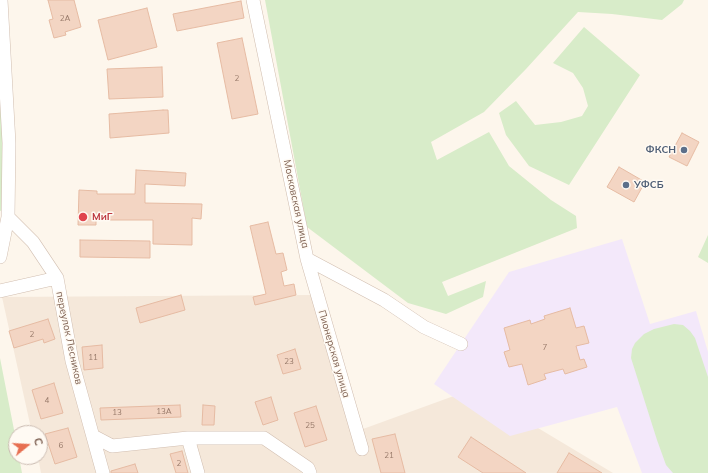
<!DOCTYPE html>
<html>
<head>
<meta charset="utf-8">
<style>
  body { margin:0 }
  #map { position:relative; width:708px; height:473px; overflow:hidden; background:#fdf6ec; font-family:Mulish,sans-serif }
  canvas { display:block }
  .north { position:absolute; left:8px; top:425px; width:40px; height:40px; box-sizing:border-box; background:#fffaf3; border:1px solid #cabbb1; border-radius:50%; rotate:72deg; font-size:11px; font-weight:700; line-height:16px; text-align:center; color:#7a5c4d }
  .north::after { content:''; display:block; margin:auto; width:14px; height:18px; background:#e76f51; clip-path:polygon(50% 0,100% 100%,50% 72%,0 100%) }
</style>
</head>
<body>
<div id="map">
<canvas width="708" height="473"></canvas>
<div class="north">С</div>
</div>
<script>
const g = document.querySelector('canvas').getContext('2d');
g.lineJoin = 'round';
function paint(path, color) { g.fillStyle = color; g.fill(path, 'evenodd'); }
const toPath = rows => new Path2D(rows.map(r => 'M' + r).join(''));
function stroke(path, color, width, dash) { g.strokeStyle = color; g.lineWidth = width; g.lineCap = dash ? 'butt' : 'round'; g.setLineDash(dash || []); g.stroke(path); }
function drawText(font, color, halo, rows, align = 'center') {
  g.font = font + ' Mulish,sans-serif'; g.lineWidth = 3; g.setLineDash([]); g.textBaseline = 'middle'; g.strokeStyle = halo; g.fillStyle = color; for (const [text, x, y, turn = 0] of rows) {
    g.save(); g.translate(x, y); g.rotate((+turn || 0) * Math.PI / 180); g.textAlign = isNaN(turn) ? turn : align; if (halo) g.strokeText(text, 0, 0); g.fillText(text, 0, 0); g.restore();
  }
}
const residential = toPath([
  [311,295,352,433,473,389,613,473,41,473,38,457,40,457,40,433,32,433,2,297]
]);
const education = toPath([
  [622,239,650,324,696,311,708,352,708,473,642,473,617,407,510,436,434,384,509,272]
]);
const green = toPath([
  [265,0,684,0,682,4,662,20,612,14,578,12,526,69,484,112,431,142,437,160,489,132,509,166,551,200,576,216,577,228,442,282,448,296,486,281,483,297,446,314,408,303,307,227],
  [584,27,640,75,569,185,529,166,506,135,499,113,516,101,535,125,561,122,582,116,588,106,583,88,573,73,553,63],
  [0,74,4,141,3,210,0,211],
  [708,235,708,263,698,257],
  [674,324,683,325,690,331,695,338,708,377,708,473,673,473,666,465,657,440,631,358,632,349,635,343,644,334,654,329],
  [0,358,16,440,16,457,19,457,22,473,0,473]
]);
const building = toPath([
  [48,0,74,0,81,27,65,32,66,35,54,38,49,20,53,19,48,0],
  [241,1,244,18,177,31,173,14,241,1],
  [147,8,157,47,108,60,98,20,147,8],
  [242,38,258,114,232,119,217,43,242,38],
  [162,67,163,97,109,99,107,69,162,67],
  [163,110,168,110,169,133,110,138,109,114,163,110],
  [682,133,699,142,687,166,669,157,682,133],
  [619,167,645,182,634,202,607,187,619,167],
  [136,170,186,173,185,186,145,184,145,203,202,204,201,219,192,218,192,245,153,244,153,220,96,220,96,225,78,225,79,190,97,191,97,194,135,194,136,170],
  [268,222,276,254,283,253,287,270,281,272,284,286,294,284,296,295,255,305,253,297,266,294,250,226,268,222],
  [80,240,150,241,150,258,80,257,80,240],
  [181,295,185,310,140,323,136,308,181,295],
  [570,308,576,328,584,326,589,343,576,346,580,360,584,359,587,367,565,374,563,369,544,374,546,379,528,385,522,364,509,367,504,352,510,350,504,328,530,320,531,324,545,319,544,316,570,308],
  [48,319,55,339,44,343,43,339,14,348,9,331,48,319],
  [102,345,103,368,84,370,82,347,102,345],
  [295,349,301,369,283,374,277,355,295,349],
  [54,383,63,413,41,419,32,390,54,383],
  [271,397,278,420,263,425,255,402,271,397],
  [180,405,181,417,101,420,100,408,180,405],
  [203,405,215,406,214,425,202,425,203,405],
  [316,406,327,440,305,447,294,413,316,406],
  [68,428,77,457,55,464,45,434,68,428],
  [395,434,405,473,381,473,372,439,395,434],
  [471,437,526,473,483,473,458,457,471,437],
  [182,451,188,473,176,473,170,454,182,451],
  [569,453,602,473,557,473,569,453],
  [135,464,138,473,111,473,111,471,135,464]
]);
const minor = toPath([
  [253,0,307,259,384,300,424,327,461,344],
  [8,217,33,242,57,278,72,361,103,473],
  [0,257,8,217,9,143,1,0],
  [307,259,362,449],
  [0,291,57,278],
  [93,436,112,446,188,438,264,438,308,468,310,473],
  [188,438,198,473]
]);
const markers = [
  [684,150,4,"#5c6f8a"],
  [626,185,4,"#5c6f8a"],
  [83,217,5,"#e0444e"]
];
const numberNames = [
  ["2А",65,19],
  ["2",237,79],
  ["2",32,335],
  ["7",545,348],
  ["11",93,358],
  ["23",289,362],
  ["4",47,401],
  ["13А",164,412],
  ["13",117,413],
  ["25",310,426],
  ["6",61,446],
  ["21",389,456],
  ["2",179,464]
];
const serviceNames = [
  ["ФКСН",676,150],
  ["УФСБ",634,185,"left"]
];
const streetNames = [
  ["Московская улица",296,204,78],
  ["переулок Лесников",69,338,78],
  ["Пионерская улица",334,354,74]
];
const healthNames = [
  ["МиГ",92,217]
];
paint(residential, '#f5e8da');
paint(education, '#f3e8fa');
paint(green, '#d8ecc9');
paint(building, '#f3d5c3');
stroke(building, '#e6bba3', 1);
stroke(minor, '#d1beb0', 14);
stroke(minor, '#fff', 13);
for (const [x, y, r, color] of markers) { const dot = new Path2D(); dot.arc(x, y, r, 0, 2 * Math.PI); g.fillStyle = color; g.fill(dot); stroke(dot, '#fffaf3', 1.5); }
drawText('8px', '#987a6a', null, numberNames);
drawText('bold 10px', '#4e5e75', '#fffaf3', serviceNames, 'right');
drawText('10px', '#7a5c4d', '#fffaf3', streetNames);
drawText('bold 10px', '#be3a42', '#fffaf3', healthNames, 'left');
</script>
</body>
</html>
